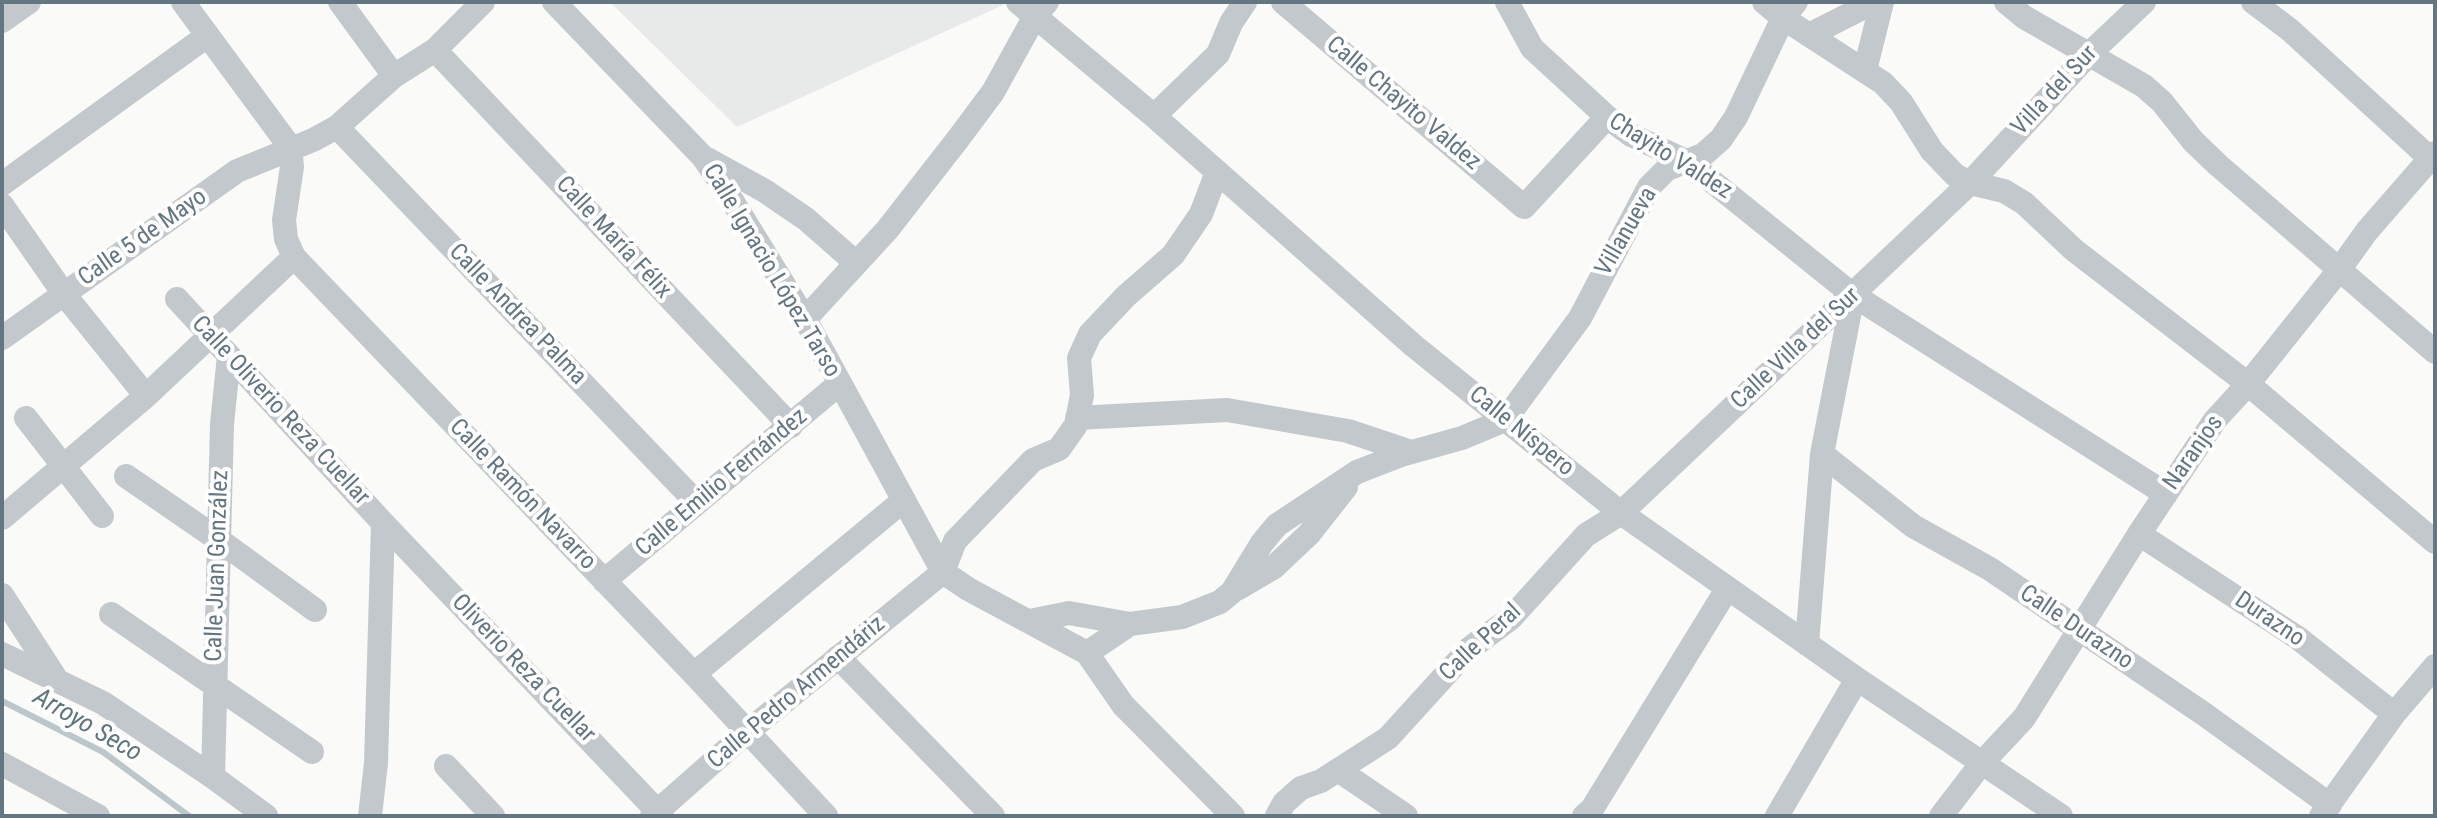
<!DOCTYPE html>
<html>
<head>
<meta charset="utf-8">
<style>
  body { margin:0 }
  #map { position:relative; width:2437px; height:818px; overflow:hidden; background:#fafaf8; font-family:"Roboto Condensed",sans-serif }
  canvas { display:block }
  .frame { position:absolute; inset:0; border:4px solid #657683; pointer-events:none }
</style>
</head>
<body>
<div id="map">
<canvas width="2437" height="818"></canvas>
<div class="frame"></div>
</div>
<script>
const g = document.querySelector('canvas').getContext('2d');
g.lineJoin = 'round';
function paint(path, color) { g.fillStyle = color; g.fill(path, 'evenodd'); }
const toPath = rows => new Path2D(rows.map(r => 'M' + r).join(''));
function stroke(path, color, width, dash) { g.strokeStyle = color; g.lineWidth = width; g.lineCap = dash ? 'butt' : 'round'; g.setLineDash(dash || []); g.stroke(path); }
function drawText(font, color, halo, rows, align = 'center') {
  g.font = font + ' "Roboto Condensed",sans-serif'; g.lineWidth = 8; g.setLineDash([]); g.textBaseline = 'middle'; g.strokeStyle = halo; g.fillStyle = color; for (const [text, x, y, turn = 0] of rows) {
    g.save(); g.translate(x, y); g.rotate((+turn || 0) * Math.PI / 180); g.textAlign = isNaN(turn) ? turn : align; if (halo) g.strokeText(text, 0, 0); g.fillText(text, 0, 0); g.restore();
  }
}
const built = toPath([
  [610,2,1002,2,1005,4,737,127]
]);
const stream = toPath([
  [2,701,103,752,189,816]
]);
const minor = toPath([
  [183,2,290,147,292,167,284,220,286,239,294,257,694,674,826,816],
  [340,2,394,76],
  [554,2,703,157,720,181,805,319,943,572,968,589,1087,653,1123,705,1233,816],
  [1018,2,1154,116,1414,346,1621,513,1857,679,2061,816],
  [1283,2,1524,207,1607,117],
  [1507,2,1532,48,1607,117,1631,135,1688,162,1853,295,2166,494],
  [1764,2,1783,18,1883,83,1901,102,1932,151,1955,175,1970,183,2004,191,2024,203,2074,250,2248,384,2435,542],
  [2006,2,2024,17,2144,86,2162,102,2193,141,2218,165,2435,352],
  [2253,2,2290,30,2435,163],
  [2,21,29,2],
  [1809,35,1874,2],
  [435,50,791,426],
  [1865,70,1882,2],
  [1154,116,1218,54,1231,23,1245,2],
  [337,127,697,503],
  [707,159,765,191,806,219,855,262],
  [2,184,207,36],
  [2,205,64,294,146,396],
  [177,299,383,523,662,816],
  [805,319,887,230,958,139,993,92,1035,16,1047,2],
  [2,338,237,171,313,140,337,127,394,76,435,50,483,2],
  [26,418,102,516],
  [1077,418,1227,410,1348,431,1411,452],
  [1822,454,1913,526,1990,569,2204,714,2330,805],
  [126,476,219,540,315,610],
  [2,518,146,396,294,257],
  [2139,534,2298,638,2394,714],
  [943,572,955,541,1033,460,1059,449,1076,425,1082,395,1079,358,1090,334,1126,296,1173,255,1201,214,1217,172],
  [604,581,839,384],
  [1237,589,1273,568,1309,534,1346,487],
  [2,595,55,677],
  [111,614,312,752],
  [1030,621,1069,613,1130,624],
  [1807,644,1822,454,1853,295],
  [1087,653,1130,624,1182,617,1220,602,1232,592,1262,543,1277,525,1357,472,1401,455,1462,438,1505,420,1580,318,1649,187,1667,169,1703,155,1721,139,1736,117,1783,18,1796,2],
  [2,654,103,703,213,777,266,816],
  [838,657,993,816],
  [694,674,904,500],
  [2,764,98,816],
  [446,766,493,816],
  [1338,770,1406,816],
  [213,777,222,424,229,356],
  [370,816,376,763,383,523],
  [652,816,747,732,943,572],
  [1277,816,1284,803,1301,788,1321,781,1388,738,1469,649,1511,618,1586,535,1621,513,1970,183,2089,54,2144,2],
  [1584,816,1592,809,1727,589],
  [1777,816,1857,679],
  [1941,816,1981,764,2024,718,2139,534,2215,420,2248,384,2339,270,2367,231,2435,153],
  [2321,816,2394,714,2435,666]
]);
const streetNames = [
  ["Villa del Sur",2055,91,-47],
  ["Calle Chayito Valdez",1403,104,40],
  ["Chayito Valdez",1670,157,32],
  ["Villanueva",1627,232,-60],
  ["Calle 5 de Mayo",143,238,-35],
  ["Calle María Félix",613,238,47],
  ["Calle Ignacio López Tarso",771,271,59],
  ["Calle Andrea Palma",517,315,46],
  ["Calle Villa del Sur",1796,349,-43],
  ["Calle Oliverio Reza Cuellar",280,411,47],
  ["Calle Níspero",1521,432,39],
  ["Naranjos",2194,453,-55],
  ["Calle Emilio Fernández",722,483,-40],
  ["Calle Ramón Navarro",522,495,46],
  ["Calle Juan González",218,566,-88],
  ["Durazno",2269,620,34],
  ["Calle Durazno",2076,628,34],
  ["Calle Peral",1481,643,-43],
  ["Oliverio Reza Cuellar",523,669,46],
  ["Calle Pedro Armendáriz",797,693,-40]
];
const waterNames = [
  ["Arroyo Seco",87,726,30]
];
paint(built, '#e8e9e9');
stroke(stream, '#bbc7cb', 6);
stroke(minor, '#c3c8cc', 24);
drawText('24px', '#657683', '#fff', streetNames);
drawText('italic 26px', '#60757c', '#fff', waterNames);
</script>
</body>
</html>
